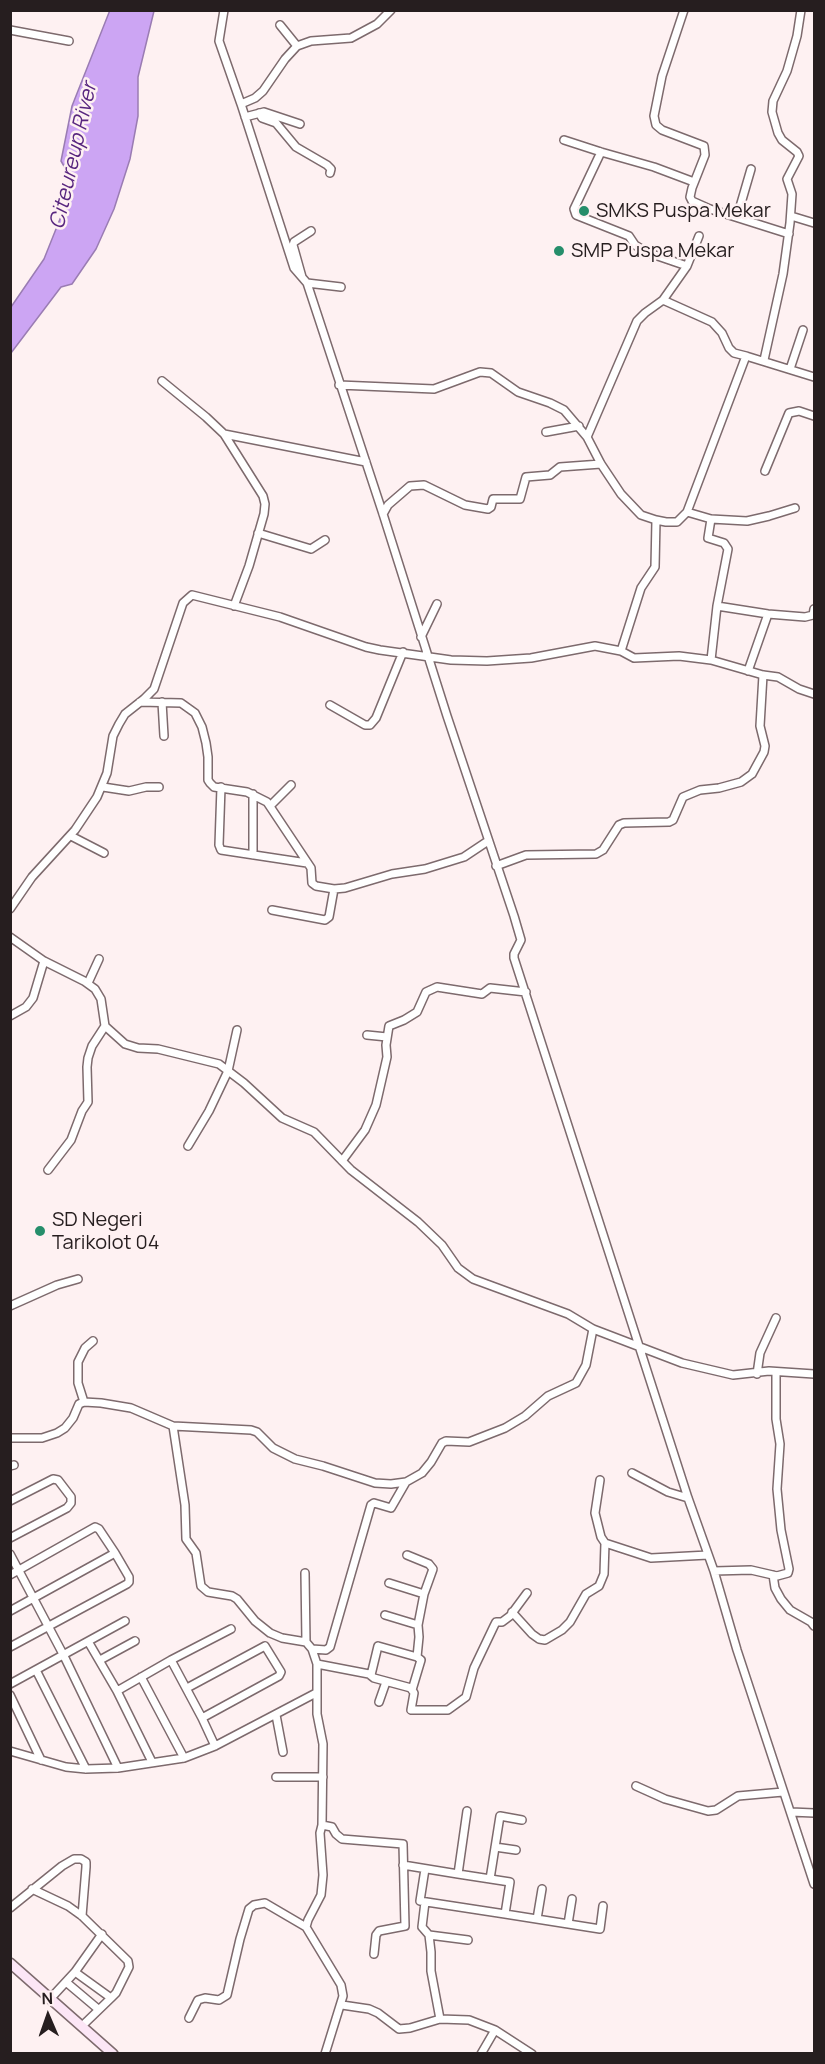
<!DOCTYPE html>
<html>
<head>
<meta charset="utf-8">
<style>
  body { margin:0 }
  #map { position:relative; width:825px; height:2064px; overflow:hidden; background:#fef1f2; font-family:Manrope,sans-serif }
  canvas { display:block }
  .frame { position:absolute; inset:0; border:12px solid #261e1f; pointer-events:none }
  .north { position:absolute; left:18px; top:1986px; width:60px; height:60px; -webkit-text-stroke:4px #fef1f2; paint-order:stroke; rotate:358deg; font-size:16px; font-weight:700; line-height:24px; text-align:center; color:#261e1f }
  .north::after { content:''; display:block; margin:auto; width:21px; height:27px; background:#261e1f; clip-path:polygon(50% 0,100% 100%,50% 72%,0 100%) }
</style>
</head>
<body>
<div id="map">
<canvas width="825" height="2064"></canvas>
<div class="frame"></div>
<div class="north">N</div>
</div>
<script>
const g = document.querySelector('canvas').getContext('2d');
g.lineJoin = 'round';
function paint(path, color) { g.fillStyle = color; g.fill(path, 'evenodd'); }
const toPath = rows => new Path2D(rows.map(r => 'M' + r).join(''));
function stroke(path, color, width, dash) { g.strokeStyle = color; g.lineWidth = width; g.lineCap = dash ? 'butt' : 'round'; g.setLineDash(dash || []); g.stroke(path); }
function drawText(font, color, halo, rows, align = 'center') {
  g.font = font + ' Manrope,sans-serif'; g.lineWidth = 5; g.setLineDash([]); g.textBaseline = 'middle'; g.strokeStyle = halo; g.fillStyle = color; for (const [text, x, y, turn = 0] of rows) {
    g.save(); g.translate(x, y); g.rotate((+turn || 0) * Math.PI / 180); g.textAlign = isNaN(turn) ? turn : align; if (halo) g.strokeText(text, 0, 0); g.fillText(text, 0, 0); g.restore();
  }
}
const water = toPath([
  [110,10,154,11,138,77,138,116,130,159,114,209,96,249,72,284,61,287,11,353,11,307,44,259,70,194,71,178,61,161,72,106,110,10]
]);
const minor = toPath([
  [224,10,219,41,241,104],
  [391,10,377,24,351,38,311,41,297,46,285,59,263,91,255,98,241,104,294,268,307,283,383,514,447,716,514,916,521,940,514,954,514,958,688,1498,714,1571,737,1650,814,1884],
  [684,10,662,76,654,116,656,125,662,130,704,146,705,155,692,188,690,197,692,201,710,209,789,234],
  [280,25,297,46],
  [10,30,69,41],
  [259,113,262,118,276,123,296,147,327,165,331,169,330,173],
  [245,117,264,112,300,124],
  [564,140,601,152,654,167,694,182],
  [601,152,574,209,576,215,629,236,635,245,646,252,687,266],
  [791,216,814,223],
  [737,217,751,169],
  [302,277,293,245,294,242,311,231],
  [307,283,341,287],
  [663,300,712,322,722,333,729,348,734,353,746,356],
  [764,360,783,274,790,223,792,194,787,179,799,156,797,152,782,140,778,133,772,112,773,101,787,71,797,36,801,10],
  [790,369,803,330],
  [162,381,206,417,224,434,263,496,265,504,264,514,249,566,234,606],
  [339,385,434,389,480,372,491,373,518,392,550,403,564,410,587,437,601,464,621,494,641,515,656,520],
  [546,432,579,426],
  [224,434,366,462],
  [587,437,637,321,645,313,663,300,687,266,699,236],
  [765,471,789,413,799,411,814,416],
  [687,512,711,519,708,538,724,543,728,549,717,606,711,660],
  [383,514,388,505,410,486,424,485,465,505,488,509,491,507,493,499,520,499,526,477,550,475,560,467,601,464],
  [711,519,747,521,769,516,795,508],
  [258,533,311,549,325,540],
  [717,606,768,614,805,617,813,615,814,609],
  [421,637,437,604],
  [621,651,641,588,655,567,656,520,666,522,677,522,687,512,746,356,814,377],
  [748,671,768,614],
  [140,702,181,703,195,713,202,727,206,743,208,757,208,780,210,783,214,787,247,792,267,802,311,868,312,883,316,886,334,889,345,888,392,874,425,869,464,857,488,841],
  [162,702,164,736],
  [330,705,365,725,370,725,376,718,403,652],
  [103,787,129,791,146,787,159,787],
  [221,787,219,845,221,850,307,863],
  [253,794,253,855],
  [270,806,291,785],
  [71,836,104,853],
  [496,866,526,855,596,854,603,850,619,825,624,823,669,822,673,820,683,797,700,790,719,788,741,782,752,774,764,752,765,746,760,726,763,675],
  [10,909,32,877,75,830,97,797,107,773,113,736,119,724,125,714,144,699,154,689,183,603,192,595,280,617,366,647,380,650,451,660,487,661,531,658,595,646,621,651,634,658,679,656,711,660,763,675,778,677,799,689,814,694],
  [272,910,325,920,329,917,334,889],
  [10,937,44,961,84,981,95,989,101,999,105,1026,125,1044,138,1048,158,1049,219,1064,244,1083,282,1118,314,1132,351,1170,418,1222,442,1245,458,1268,473,1279,568,1314,593,1329,682,1363,733,1375,769,1371,814,1374],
  [88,983,99,959],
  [10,1016,26,1007,33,998,44,961],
  [367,1035,387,1037],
  [188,1146,209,1111,228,1071,237,1030],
  [342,1161,365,1130,376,1105,387,1057,386,1045,389,1026,404,1020,417,1012,426,992,437,987,482,994,490,988,526,992],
  [48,1170,71,1140,82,1111,88,1102,87,1067,88,1058,92,1046,105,1026],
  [10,1306,57,1285,78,1279],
  [757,1374,760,1353,776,1318],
  [84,1402,78,1383,78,1362,85,1348,93,1341],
  [173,1426,185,1505,186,1539,196,1553,201,1586,208,1592,232,1596,237,1599,255,1621,270,1633,282,1638,306,1642,312,1649,317,1664,317,1714,323,1744,322,1825,320,1833,323,1875,321,1895,308,1920,306,1927,341,1985,343,1996,325,2054],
  [10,1438,42,1438,57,1433,65,1428,73,1418,79,1404,84,1402,101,1403,131,1408,173,1426,251,1430,257,1432,273,1448,295,1459,323,1466,375,1483,391,1484,406,1482,422,1473,431,1462,442,1443,446,1441,469,1442,505,1428,525,1416,548,1396,576,1383,586,1365,593,1329],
  [10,1466,14,1465],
  [632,1473,668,1492,688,1498],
  [10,1501,53,1479,58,1480,71,1497,71,1503,67,1508,10,1538],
  [605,1543,651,1558,708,1555],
  [10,1554,64,1656,118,1768],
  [714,1571,751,1570,777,1576,788,1573,789,1569,781,1530,777,1489,780,1444,776,1419,776,1372],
  [305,1573,306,1642],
  [10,1575,95,1527,99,1529,115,1553],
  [773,1575,775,1588,781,1599,790,1610,811,1622,814,1626],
  [389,1583,424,1594],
  [10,1611,115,1553,129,1577,129,1582,127,1584,10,1647],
  [512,1612,532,1634,539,1639,545,1640,562,1630,570,1622,586,1594,599,1586,604,1574,605,1543,601,1537,595,1513,600,1480],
  [385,1615,418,1625],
  [89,1643,117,1691,152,1762],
  [312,1649,326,1650,330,1647,371,1505,374,1503,391,1508,406,1482],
  [100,1660,135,1641],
  [171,1660,231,1629],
  [317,1664,369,1674,374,1678,411,1688,414,1693,411,1710,448,1710,466,1697,474,1668,494,1626,496,1622,502,1622,510,1616,527,1593],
  [36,1670,86,1769],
  [371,1675,378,1646,417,1657,419,1637,418,1625,424,1594,433,1569,429,1564,407,1555],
  [141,1677,184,1758],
  [10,1684,125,1621],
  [187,1688,265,1646,281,1672,279,1676,202,1718],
  [412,1690,421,1660,417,1657],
  [117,1691,171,1660,202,1718,215,1746],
  [10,1695,41,1760],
  [379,1702,386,1682],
  [276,1715,283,1752],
  [10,1751,66,1767,86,1769,118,1768,184,1758,215,1746,316,1693],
  [276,1777,323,1777],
  [636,1786,665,1799,708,1811,716,1810,738,1796,783,1792],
  [791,1812,814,1813],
  [322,1825,332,1827,336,1834,342,1839,403,1844,405,1926,379,1931,376,1935,374,1954],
  [495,1847,516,1850],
  [403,1865,458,1874,510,1882,505,1914,420,1901,425,1869],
  [458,1874,467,1811],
  [490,1879,500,1816,522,1820],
  [32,1889,68,1906,82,1916,128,1961,129,1967,116,1993,111,1998,75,1972],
  [425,1902,422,1927,429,1935,468,1940],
  [10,1908,62,1866,74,1859,81,1859,86,1862,86,1867,82,1916],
  [505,1914,600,1929,603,1906],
  [537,1919,542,1889],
  [568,1924,572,1899],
  [429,1935,431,1952,431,1971,440,2019],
  [66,1982,98,2009],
  [50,1999,75,1972,102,1934],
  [342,2005,369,2009,378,2013,399,2029,410,2028,440,2019,469,2020,495,2030,532,2054],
  [189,2018,198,2000,205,1998,219,2000,227,1995,240,1939,249,1909,254,1905,265,1903,306,1927],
  [82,2026,111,1998],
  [481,2054,495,2030]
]);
const secondary = toPath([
  [10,1963,113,2054]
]);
const markers = [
  [584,211,6,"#268e6b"],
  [559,251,6,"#268e6b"],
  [40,1231,6,"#268e6b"]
];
const poiNames = [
  ["SMKS Puspa Mekar",596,211],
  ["SMP Puspa Mekar",571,251],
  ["SD Negeri",52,1220],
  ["Tarikolot 04",52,1243]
];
const waterNames = [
  ["Citeureup River",74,156,-77]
];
paint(water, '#cca5f3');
stroke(water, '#9a7cb3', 1.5);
stroke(minor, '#7d6a6d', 10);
stroke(secondary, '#7d6a6d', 12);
stroke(minor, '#fff', 7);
stroke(secondary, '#fce6f6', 9);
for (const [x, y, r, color] of markers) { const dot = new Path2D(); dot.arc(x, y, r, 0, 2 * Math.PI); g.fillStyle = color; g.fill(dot); stroke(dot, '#fef1f2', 2); }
drawText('20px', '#261e1f', '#fef1f2', poiNames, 'left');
drawText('italic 21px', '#58267f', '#fef1f2', waterNames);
</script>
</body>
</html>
